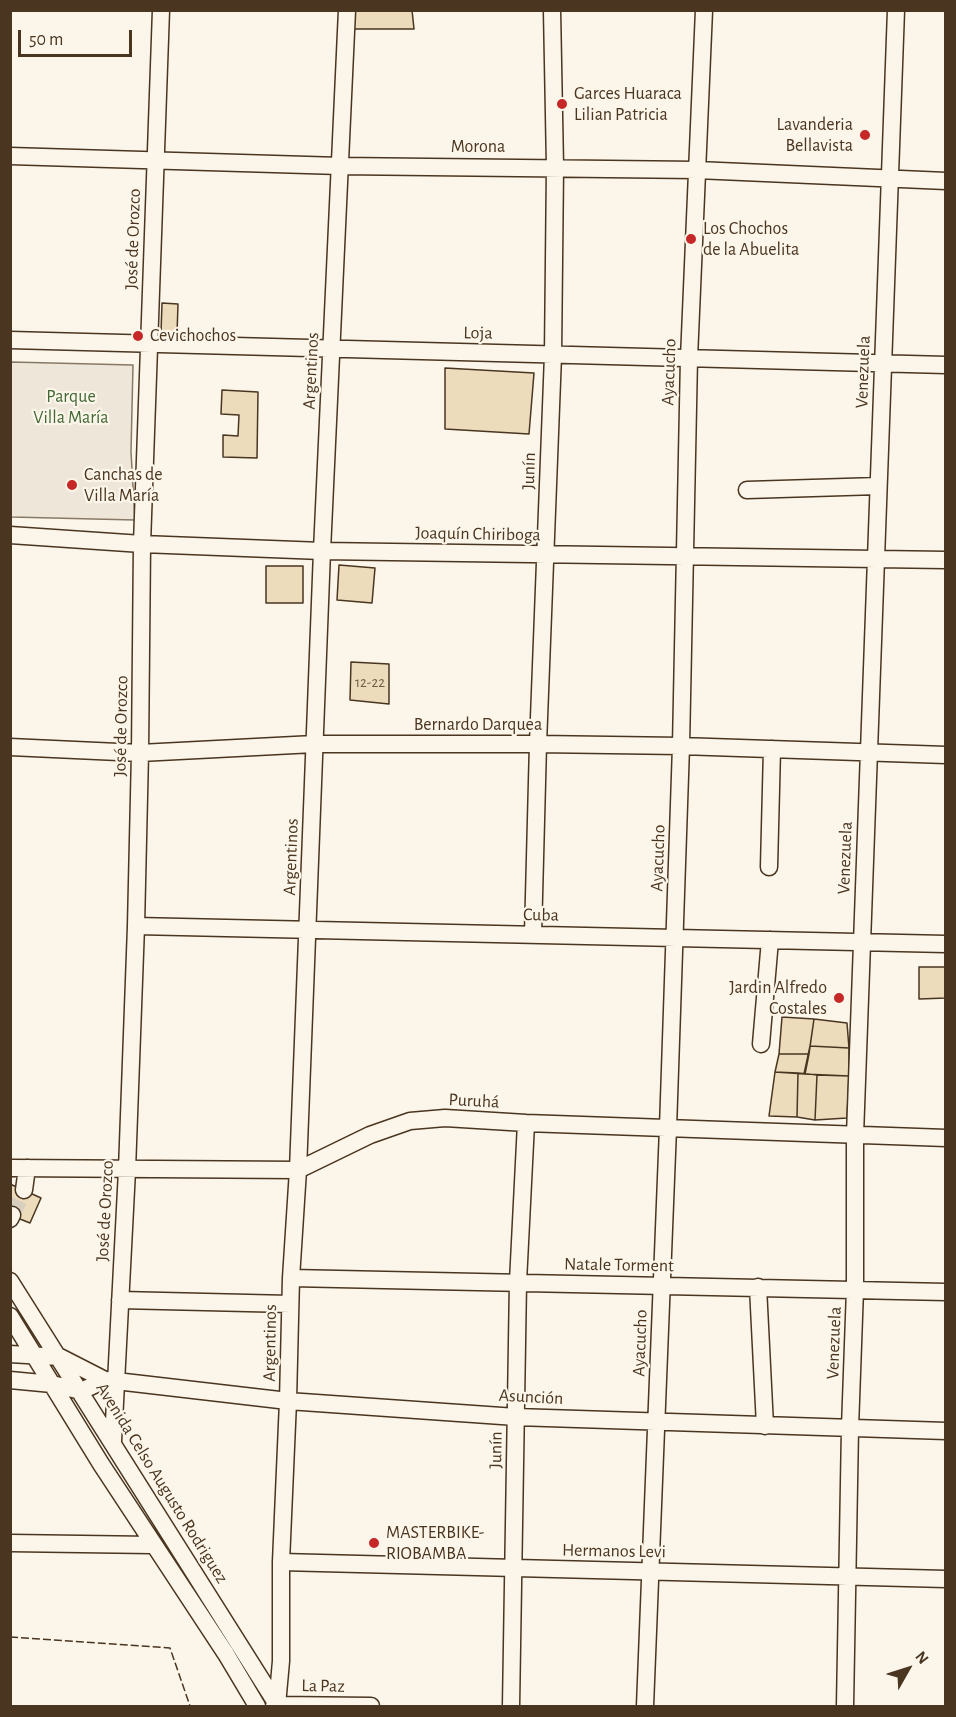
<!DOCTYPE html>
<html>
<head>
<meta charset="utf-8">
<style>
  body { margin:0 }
  #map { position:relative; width:956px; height:1717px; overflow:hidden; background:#fbf6e9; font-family:"Alegreya Sans",sans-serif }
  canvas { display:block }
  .frame { position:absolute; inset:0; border:12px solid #4a3520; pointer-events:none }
  .north { position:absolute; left:878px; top:1639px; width:60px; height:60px; -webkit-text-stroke:4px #fbf6e9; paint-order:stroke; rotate:51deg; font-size:16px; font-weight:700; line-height:24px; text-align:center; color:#4a3520 }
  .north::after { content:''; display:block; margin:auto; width:21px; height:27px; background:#4a3520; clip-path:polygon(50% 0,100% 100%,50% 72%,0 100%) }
  .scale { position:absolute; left:18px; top:30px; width:114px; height:27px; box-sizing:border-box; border:3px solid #4a3520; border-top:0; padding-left:8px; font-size:18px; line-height:21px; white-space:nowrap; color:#4a3520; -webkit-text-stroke:4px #fbf6e9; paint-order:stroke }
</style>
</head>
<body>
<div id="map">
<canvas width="956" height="1717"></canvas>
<div class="frame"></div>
<div class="north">N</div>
<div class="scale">50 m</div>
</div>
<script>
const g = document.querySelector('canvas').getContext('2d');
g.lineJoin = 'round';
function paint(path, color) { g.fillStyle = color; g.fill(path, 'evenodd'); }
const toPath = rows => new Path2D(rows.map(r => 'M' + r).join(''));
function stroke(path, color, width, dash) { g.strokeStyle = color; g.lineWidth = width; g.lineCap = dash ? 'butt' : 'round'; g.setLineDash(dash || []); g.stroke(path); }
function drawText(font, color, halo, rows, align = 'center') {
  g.font = font + ' "Alegreya Sans",sans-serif'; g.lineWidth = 4.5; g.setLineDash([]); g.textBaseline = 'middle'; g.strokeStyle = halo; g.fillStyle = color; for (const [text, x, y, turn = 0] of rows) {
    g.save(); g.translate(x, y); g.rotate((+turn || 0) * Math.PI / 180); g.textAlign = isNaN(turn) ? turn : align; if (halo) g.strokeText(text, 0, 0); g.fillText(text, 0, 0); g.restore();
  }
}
const green = toPath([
  [11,362,133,365,131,452,135,520,11,517,11,362]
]);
const building = toPath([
  [355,10,412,10,414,29,353,29,355,10],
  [162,303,178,304,177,334,161,333,162,303],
  [445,368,534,373,529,434,445,429,445,368],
  [222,390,258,392,257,458,223,457,223,435,238,436,239,415,221,414,222,390],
  [339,565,375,568,372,603,337,600,339,565],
  [266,566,303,566,303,603,266,603,266,566],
  [351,662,389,664,389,704,350,700,351,662],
  [919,967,946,967,946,998,919,999,919,967],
  [782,1017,814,1019,809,1054,779,1054,782,1017],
  [814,1019,847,1023,849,1048,810,1046,814,1019],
  [810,1046,849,1048,849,1076,804,1074,810,1046],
  [779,1054,809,1054,805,1074,775,1072,779,1054],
  [775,1072,798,1073,797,1117,769,1116,775,1072],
  [798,1073,817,1075,815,1120,797,1117,798,1073],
  [817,1075,849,1076,847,1118,815,1120,817,1075],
  [10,1184,41,1198,30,1223,10,1215,10,1184]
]);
const minorTunnel = toPath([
  [12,1215,24,1190]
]);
const minor = toPath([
  [10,156,340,166,697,170,946,181],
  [10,340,946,365],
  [747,490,878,486],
  [10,535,142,544,322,551,946,560],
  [10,747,140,753,314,744,538,744,681,746,946,755],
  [769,867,772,749],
  [136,926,946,944],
  [533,934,538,744,553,355,555,167,552,10],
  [761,1044,770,940],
  [10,1168,298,1170,370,1135,410,1121,445,1118,526,1123,946,1138],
  [24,1190,27,1168],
  [10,1219,12,1215],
  [291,1278,946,1292],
  [10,1281,278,1706],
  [758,1287,765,1426],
  [120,1300,290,1304],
  [10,1316,101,1464,226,1654,257,1706],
  [10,1354,60,1357,105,1380],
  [10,1380,52,1384,81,1391,105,1380,116,1381,288,1401,516,1417,946,1431],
  [113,1441,127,1170,136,926,140,753,142,544,161,10],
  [10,1543,152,1545],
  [281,1562,946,1579],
  [277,1705,281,1661,281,1562,288,1401,291,1278,298,1170,322,551,347,10],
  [274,1706,277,1705,371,1706],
  [511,1706,518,1282,526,1123],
  [645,1706,668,1128,681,746,689,358,704,10],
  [845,1706,850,1428,855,1289,855,1135,896,10]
]);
const fence = toPath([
  [10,1637,170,1648,190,1706]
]);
const markers = [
  [562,104,6,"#c62828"],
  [865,135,6,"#c62828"],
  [691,239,6,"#c62828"],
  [138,336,6,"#c62828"],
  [72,485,6,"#c62828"],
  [839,998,6,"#c62828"],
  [374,1543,6,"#c62828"]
];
const numberNames = [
  ["12-22",370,682]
];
const poiNames = [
  ["Garces Huaraca",574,94],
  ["Lilian Patricia",574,115],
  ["Lavanderia",853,125,"right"],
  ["Bellavista",853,146,"right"],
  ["Los Chochos",703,229],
  ["de la Abuelita",703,250],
  ["Cevichochos",150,336],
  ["Canchas de",84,475],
  ["Villa María",84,496],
  ["Jardin Alfredo",827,988,"right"],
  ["Costales",827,1009,"right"],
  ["MASTERBIKE-",386,1533],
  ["RIOBAMBA",386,1554]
];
const streetNames = [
  ["Morona",478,147],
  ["José de Orozco",133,239,-88],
  ["Loja",478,333,1],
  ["Argentinos",311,371,-87],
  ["Ayacucho",669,372,-88],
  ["Venezuela",863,372,-88],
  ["Junín",529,471,-88],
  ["Joaquín Chiriboga",478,534,1],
  ["Bernardo Darquea",478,725],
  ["José de Orozco",121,726,-89],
  ["Argentinos",291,857,-88],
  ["Ayacucho",658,858,-88],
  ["Venezuela",845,858,-88],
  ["Cuba",541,915,1],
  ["Puruhá",474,1101,3],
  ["José de Orozco",105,1211,-87],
  ["Natale Torment",619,1265,1],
  ["Argentinos",270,1343,-89],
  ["Ayacucho",640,1343,-88],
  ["Venezuela",834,1343,-88],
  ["Asunción",531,1397,3],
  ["Junín",496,1450,-89],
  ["Avenida Celso Augusto Rodriguez",162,1483,58],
  ["Hermanos Levi",614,1551,1],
  ["La Paz",323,1686,1]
];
const parkNames = [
  ["Parque",71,397],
  ["Villa María",71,418]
];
paint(green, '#ede6d9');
stroke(green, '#887966', 1.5);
paint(building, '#ecdcbc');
stroke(building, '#4a3520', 1.5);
stroke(minorTunnel, '#d8cfc1', 16, [16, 8]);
stroke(minor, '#4a3520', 19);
stroke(minor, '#fbf6e9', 16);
stroke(fence, '#4a3520', 1.5, [8, 3]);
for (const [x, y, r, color] of markers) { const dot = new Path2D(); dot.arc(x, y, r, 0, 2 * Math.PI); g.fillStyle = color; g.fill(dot); stroke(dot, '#fbf6e9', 2); }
drawText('15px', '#725f47', null, numberNames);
drawText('18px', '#4a3520', '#fbf6e9', poiNames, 'left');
drawText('18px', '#4a3520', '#fbf6e9', streetNames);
drawText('18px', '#436837', '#fbf6e9', parkNames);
</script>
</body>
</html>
